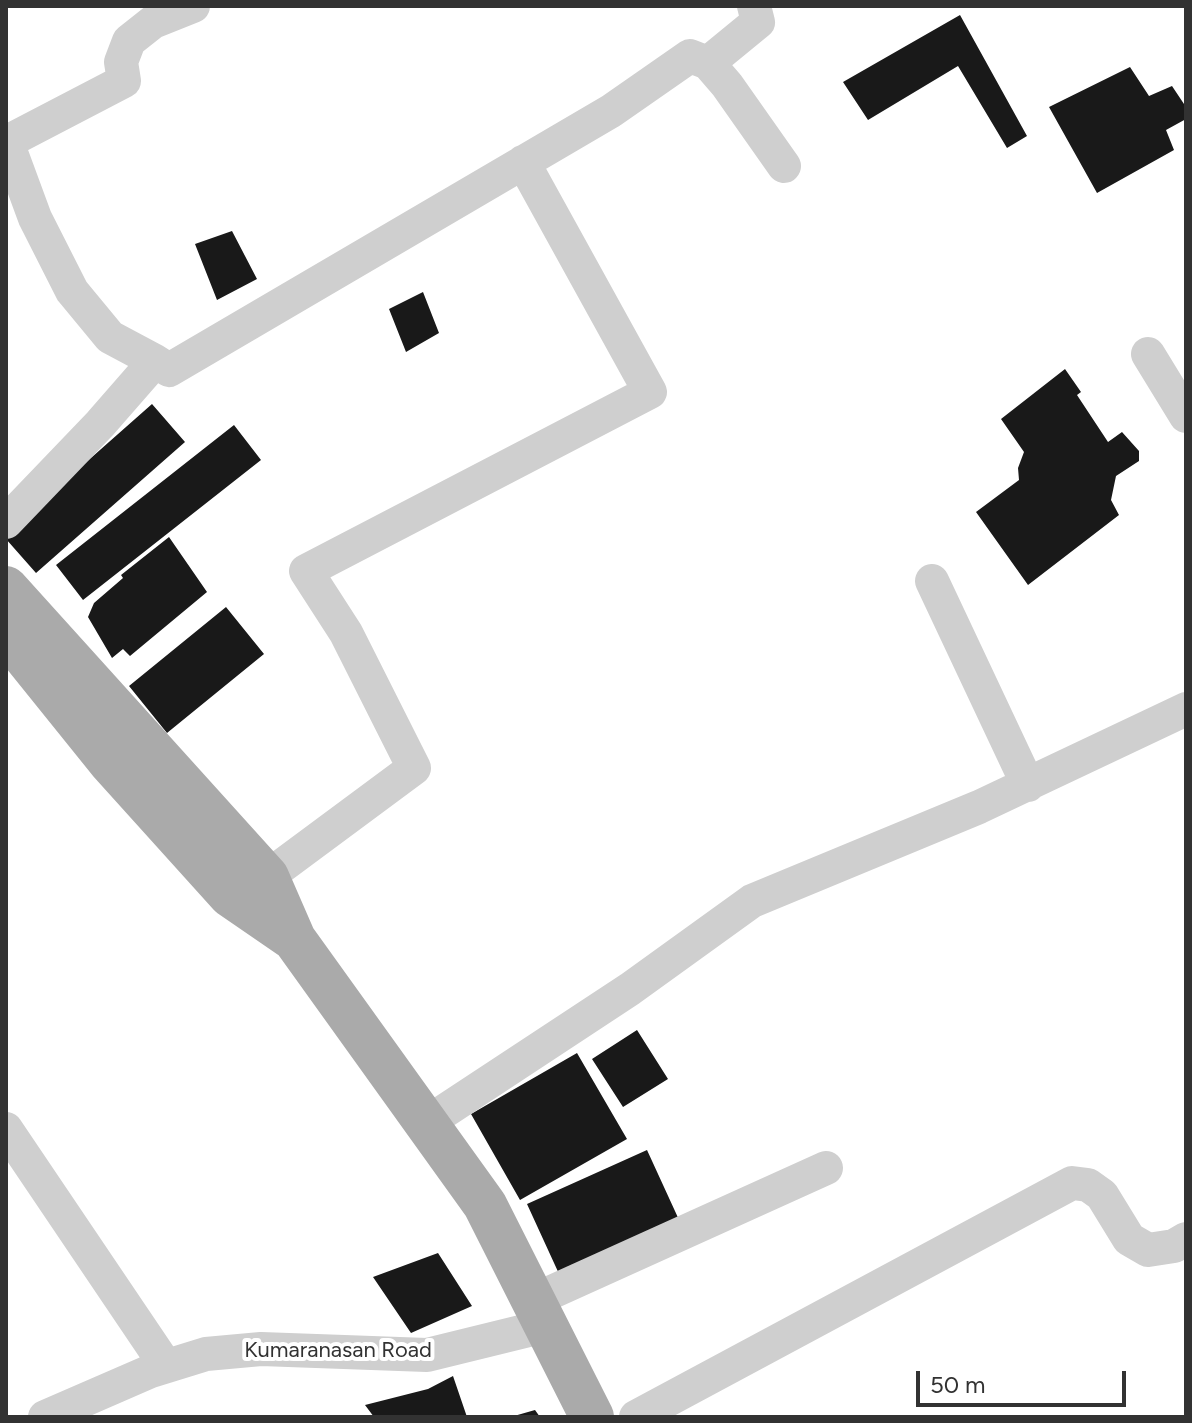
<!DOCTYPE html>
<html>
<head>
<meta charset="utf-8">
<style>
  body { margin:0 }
  #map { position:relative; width:1192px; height:1423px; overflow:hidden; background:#fff; font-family:Figtree,sans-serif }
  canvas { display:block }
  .frame { position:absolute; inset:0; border:8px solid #323232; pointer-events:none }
  .scale { position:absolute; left:916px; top:1371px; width:210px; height:36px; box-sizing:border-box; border:4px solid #323232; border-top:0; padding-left:10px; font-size:24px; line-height:28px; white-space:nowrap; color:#323232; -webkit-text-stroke:6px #fff; paint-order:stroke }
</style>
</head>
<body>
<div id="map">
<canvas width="1192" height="1423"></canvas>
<div class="frame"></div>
<div class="scale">50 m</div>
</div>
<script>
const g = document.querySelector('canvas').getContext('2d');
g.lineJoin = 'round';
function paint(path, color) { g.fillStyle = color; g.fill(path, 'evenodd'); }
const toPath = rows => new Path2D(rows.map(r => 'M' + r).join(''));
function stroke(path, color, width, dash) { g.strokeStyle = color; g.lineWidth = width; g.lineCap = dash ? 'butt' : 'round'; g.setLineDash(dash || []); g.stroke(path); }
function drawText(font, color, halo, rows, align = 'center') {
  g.font = font + ' Figtree,sans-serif'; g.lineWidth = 8; g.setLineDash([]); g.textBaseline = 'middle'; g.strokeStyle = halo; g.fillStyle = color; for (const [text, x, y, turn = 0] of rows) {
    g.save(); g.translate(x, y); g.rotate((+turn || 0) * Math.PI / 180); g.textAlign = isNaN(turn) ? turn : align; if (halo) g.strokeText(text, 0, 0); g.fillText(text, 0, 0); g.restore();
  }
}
const building = toPath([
  [960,15,1027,136,1007,148,958,66,868,120,843,82],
  [1130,67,1149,96,1172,86,1186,107,1186,119,1166,130,1174,150,1097,193,1049,107],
  [232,231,257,279,217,300,195,244],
  [423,292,439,333,406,352,389,309],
  [1065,369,1081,392,1077,395,1108,442,1122,432,1139,451,1139,461,1116,476,1111,500,1119,515,1028,585,976,512,1019,480,1018,468,1024,452,1001,419],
  [152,404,185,442,36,573,6,539,6,533],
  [234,425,261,460,83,600,56,565],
  [169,537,207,592,130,656,123,649,112,658,88,617,94,603,123,578,121,575],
  [226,607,264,654,167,733,129,686],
  [637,1030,668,1079,623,1107,592,1059],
  [577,1053,627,1139,520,1200,471,1114],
  [647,1150,680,1222,560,1276,527,1204],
  [438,1253,472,1306,411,1333,373,1277],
  [453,1376,467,1417,374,1417,365,1405,428,1389],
  [535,1410,540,1417,514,1417,514,1416]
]);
const minor = toPath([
  [708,63,758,22,754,6],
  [1148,354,1186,416],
  [155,361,110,337,72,291,35,218,7,142,124,81,121,62,129,41,153,22,193,6],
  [6,522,100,424,155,361,169,370,611,111,690,56,708,63,727,85,784,166],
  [932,581,1028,785],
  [267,877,414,768,346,633,306,571,650,392,523,162],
  [425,1124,630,989,752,901,979,807,1186,709],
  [6,1129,166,1366],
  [532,1301,826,1168],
  [45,1417,151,1371,206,1354,261,1349,427,1355,545,1326],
  [636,1417,1072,1183,1088,1185,1102,1195,1129,1239,1148,1250,1174,1246,1186,1239]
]);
const major = toPath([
  [6,588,267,877,294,939,485,1205,592,1417],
  [6,633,110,762,230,895,294,939]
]);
const streetNames = [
  ["Kumaranasan Road",338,1351]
];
paint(building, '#191919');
stroke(minor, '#cfcfcf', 34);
stroke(major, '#aaa', 44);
drawText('22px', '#323232', '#fff', streetNames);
</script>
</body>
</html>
